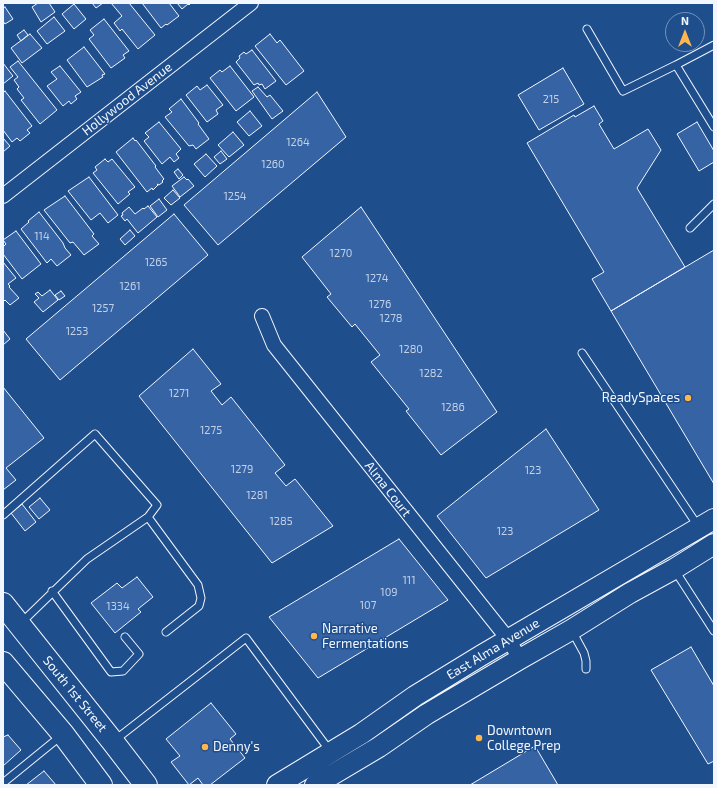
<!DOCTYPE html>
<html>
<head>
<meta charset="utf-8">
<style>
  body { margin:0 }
  #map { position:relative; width:717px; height:788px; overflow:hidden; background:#1f4e8c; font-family:"Exo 2",sans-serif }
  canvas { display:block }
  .frame { position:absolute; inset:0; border:4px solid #f2f6ff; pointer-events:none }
  .north { position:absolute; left:665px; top:12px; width:40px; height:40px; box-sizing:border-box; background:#1f4e8c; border:1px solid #7391ba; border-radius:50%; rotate:0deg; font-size:11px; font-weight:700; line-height:16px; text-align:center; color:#f2f6ff }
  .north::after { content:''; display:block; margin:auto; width:14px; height:18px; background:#ffb74d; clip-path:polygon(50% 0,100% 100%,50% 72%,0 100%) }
</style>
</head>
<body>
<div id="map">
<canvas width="717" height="788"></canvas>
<div class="frame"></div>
<div class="north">N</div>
</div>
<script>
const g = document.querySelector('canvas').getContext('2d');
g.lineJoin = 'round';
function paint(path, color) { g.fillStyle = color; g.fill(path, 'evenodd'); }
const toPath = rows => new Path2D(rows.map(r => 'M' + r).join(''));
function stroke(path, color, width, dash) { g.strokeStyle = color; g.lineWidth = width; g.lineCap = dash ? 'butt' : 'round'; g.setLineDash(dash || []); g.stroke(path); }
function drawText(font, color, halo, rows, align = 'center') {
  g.font = font + ' "Exo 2",sans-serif'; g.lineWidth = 3; g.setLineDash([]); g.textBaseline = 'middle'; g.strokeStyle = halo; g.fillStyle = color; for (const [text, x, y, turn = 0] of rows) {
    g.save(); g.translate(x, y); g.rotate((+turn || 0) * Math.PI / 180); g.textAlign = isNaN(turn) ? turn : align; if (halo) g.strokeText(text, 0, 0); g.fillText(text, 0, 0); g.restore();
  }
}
const building = toPath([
  [38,3,49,3,55,12,41,22,32,7,38,3],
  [92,3,103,3,96,8,92,3],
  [111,3,129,3,155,35,138,49,122,29,120,31,114,23,122,16,111,3],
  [142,3,169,3,179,16,167,25,166,24,161,28,142,3],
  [177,3,191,3,189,5,188,4,182,9,177,3],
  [74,4,86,19,74,29,62,14,74,4],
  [5,7,13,19,5,24,3,21,3,8,5,7],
  [54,17,65,31,47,44,37,31,54,17],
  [104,19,129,51,123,55,125,58,111,68,89,39,94,35,90,30,104,19],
  [24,30,28,35,21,41,17,35,24,30],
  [30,34,42,48,22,63,11,48,30,34],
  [270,34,277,43,280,40,304,71,286,85,255,46,270,34],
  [84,47,105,74,102,75,103,77,87,87,67,60,84,47],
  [252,50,276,81,265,89,262,84,259,85,258,83,254,85,236,62,240,58,239,56,244,52,246,54,252,50],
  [18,61,57,110,40,124,21,100,24,98,17,89,19,87,14,80,18,77,10,67,18,61],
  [3,63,13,76,3,84,3,63],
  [60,66,81,92,75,96,77,99,71,104,69,101,63,106,47,86,57,79,51,72,60,66],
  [230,66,254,97,236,111,210,78,220,70,222,72,230,66],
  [563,68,584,104,539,130,518,95,563,68],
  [207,85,223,105,216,110,218,114,207,122,186,95,197,86,200,90,207,85],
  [258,87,267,97,270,95,283,111,272,119,252,91,258,87],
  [5,91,32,126,27,130,30,133,20,141,17,138,12,142,3,130,3,93,5,91],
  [317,92,346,137,218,245,184,205,317,92],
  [181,99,199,123,198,124,209,139,196,149,193,145,189,146,165,117,172,112,169,109,181,99],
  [594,106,603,121,599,124,614,149,648,129,661,150,637,188,685,267,611,311,592,279,604,272,527,143,574,115,575,117,594,106],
  [250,111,262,126,249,136,237,122,250,111],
  [159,122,181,149,176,154,179,158,174,162,170,157,162,164,144,141,149,137,145,133,159,122],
  [697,122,714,151,714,162,699,171,677,134,697,122],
  [233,132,244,145,229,157,218,145,233,132],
  [3,138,10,146,3,152,3,138],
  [133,138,135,141,136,140,156,166,155,167,164,179,162,181,163,182,159,185,157,184,158,185,153,190,152,188,147,192,116,152,133,138],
  [221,151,227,159,220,164,214,157,221,151],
  [206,154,217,166,205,177,194,164,206,154],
  [105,159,108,162,112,159,135,187,128,192,130,194,118,204,93,173,97,170,95,167,105,159],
  [178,169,183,175,179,179,174,172,178,169],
  [89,177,118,215,108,223,100,213,91,220,68,191,89,177],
  [184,177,187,180,188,179,194,186,180,197,172,186,184,177],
  [173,190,180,198,171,205,164,198,173,190],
  [65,196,94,234,92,236,99,244,84,255,73,242,70,243,44,210,65,196],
  [159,199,167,210,158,217,150,206,159,199],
  [148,206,157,217,138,233,127,219,125,221,121,216,123,215,122,213,129,207,135,214,143,208,144,209,148,206],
  [361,207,497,412,441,455,406,411,409,409,371,362,380,355,355,324,352,327,327,297,331,294,302,257,361,207],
  [39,212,63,243,65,248,71,255,57,266,51,259,47,263,21,229,29,222,28,221,39,212],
  [174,214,208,255,60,380,26,339,174,214],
  [130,230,135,236,125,245,120,239,130,230],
  [16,231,41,264,22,279,3,254,3,247,6,244,3,240,16,231],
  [714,250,714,484,611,311,714,250],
  [3,262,16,278,8,284,10,286,9,287,19,298,10,305,5,300,4,301,3,300,3,262],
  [50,290,58,300,43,312,34,302,39,298,35,294,38,292,42,296,50,290],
  [61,291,65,296,59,300,55,295,61,291],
  [3,330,10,339,3,345,3,330],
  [193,349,221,384,211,391,222,405,231,397,285,465,275,473,286,486,295,479,333,526,272,563,139,396,193,349],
  [3,387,44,438,6,468,16,480,3,490,3,387],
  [546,429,599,510,486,578,437,516,546,429],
  [40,498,50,510,39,519,29,507,40,498],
  [22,504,36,522,25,531,11,513,22,504],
  [399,539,448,600,318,678,269,617,399,539],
  [137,577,153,597,138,609,141,612,115,633,91,603,117,583,122,588,137,577],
  [691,647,714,686,714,761,708,764,651,670,691,647],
  [211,703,236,734,230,739,245,758,210,785,203,785,198,778,189,785,171,762,180,756,166,739,211,703],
  [8,735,21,750,3,766,3,737,8,735],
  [535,746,558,785,470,785,535,746],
  [44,771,56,785,26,785,44,771]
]);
const service = toPath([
  [587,29,623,91,676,65],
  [714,45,676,65,714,127],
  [690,228,714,204],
  [582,353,698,526],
  [3,515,95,434,157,505,148,517,87,559,21,623],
  [148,517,198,585,201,598,199,606,166,632],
  [674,569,714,631],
  [52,591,111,672,123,671,139,654,125,637],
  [572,631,584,653,586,661,586,669],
  [115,740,246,638,330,751],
  [3,783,62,735]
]);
const minor = toPath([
  [3,196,251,3],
  [262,316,274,345,508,639,520,659]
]);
const secondary = toPath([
  [277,785,361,734,415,696,482,655,714,519],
  [315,785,379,747,427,714,520,659,571,630,630,593,674,569,714,544]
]);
const primary = toPath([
  [3,604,113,742,146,785],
  [3,663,63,734,101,785]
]);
const markers = [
  [688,398,4,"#ffb74d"],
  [314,636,4,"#ffb74d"],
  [479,738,4,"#ffb74d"],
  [205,747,4,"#ffb74d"]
];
const numberNames = [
  ["215",551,99],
  ["1264",298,142],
  ["1260",273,164],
  ["1254",235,196],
  ["114",42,236],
  ["1270",341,253],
  ["1265",156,262],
  ["1274",377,278],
  ["1261",130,286],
  ["1276",380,304],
  ["1257",103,308],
  ["1278",391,318],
  ["1253",77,331],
  ["1280",411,349],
  ["1282",431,373],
  ["1271",179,393],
  ["1286",453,407],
  ["1275",211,430],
  ["1279",242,469],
  ["123",533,470],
  ["1281",257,495],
  ["1285",281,521],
  ["123",505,531],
  ["111",409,580],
  ["109",389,592],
  ["107",368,605],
  ["1334",118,606]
];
const streetNames = [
  ["Hollywood Avenue",127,99,-38],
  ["Alma Court",388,489,52],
  ["East Alma Avenue",493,649,-31],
  ["South 1st Street",75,694,51]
];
const poiNames = [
  ["ReadySpaces",680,398,"right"],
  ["Narrative",322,629],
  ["Fermentations",322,644],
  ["Downtown",487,731],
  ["College Prep",487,746],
  ["Denny's",213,747]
];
paint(building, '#3563a3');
stroke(building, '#f2f6ff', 1);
stroke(service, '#f2f6ff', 9);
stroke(minor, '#f2f6ff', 16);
stroke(secondary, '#f2f6ff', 22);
stroke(primary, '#f2f6ff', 24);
stroke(service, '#1f4e8c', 7);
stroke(minor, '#1f4e8c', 14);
stroke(secondary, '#1f4e8c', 20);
stroke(primary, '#1f4e8c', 22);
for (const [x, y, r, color] of markers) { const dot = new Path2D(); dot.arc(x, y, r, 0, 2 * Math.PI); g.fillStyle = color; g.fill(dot); stroke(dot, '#1f4e8c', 1.5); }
drawText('11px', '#c3d1e8', null, numberNames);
drawText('13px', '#f2f6ff', '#1f4e8c', streetNames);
drawText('13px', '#f2f6ff', '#1f4e8c', poiNames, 'left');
</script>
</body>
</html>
